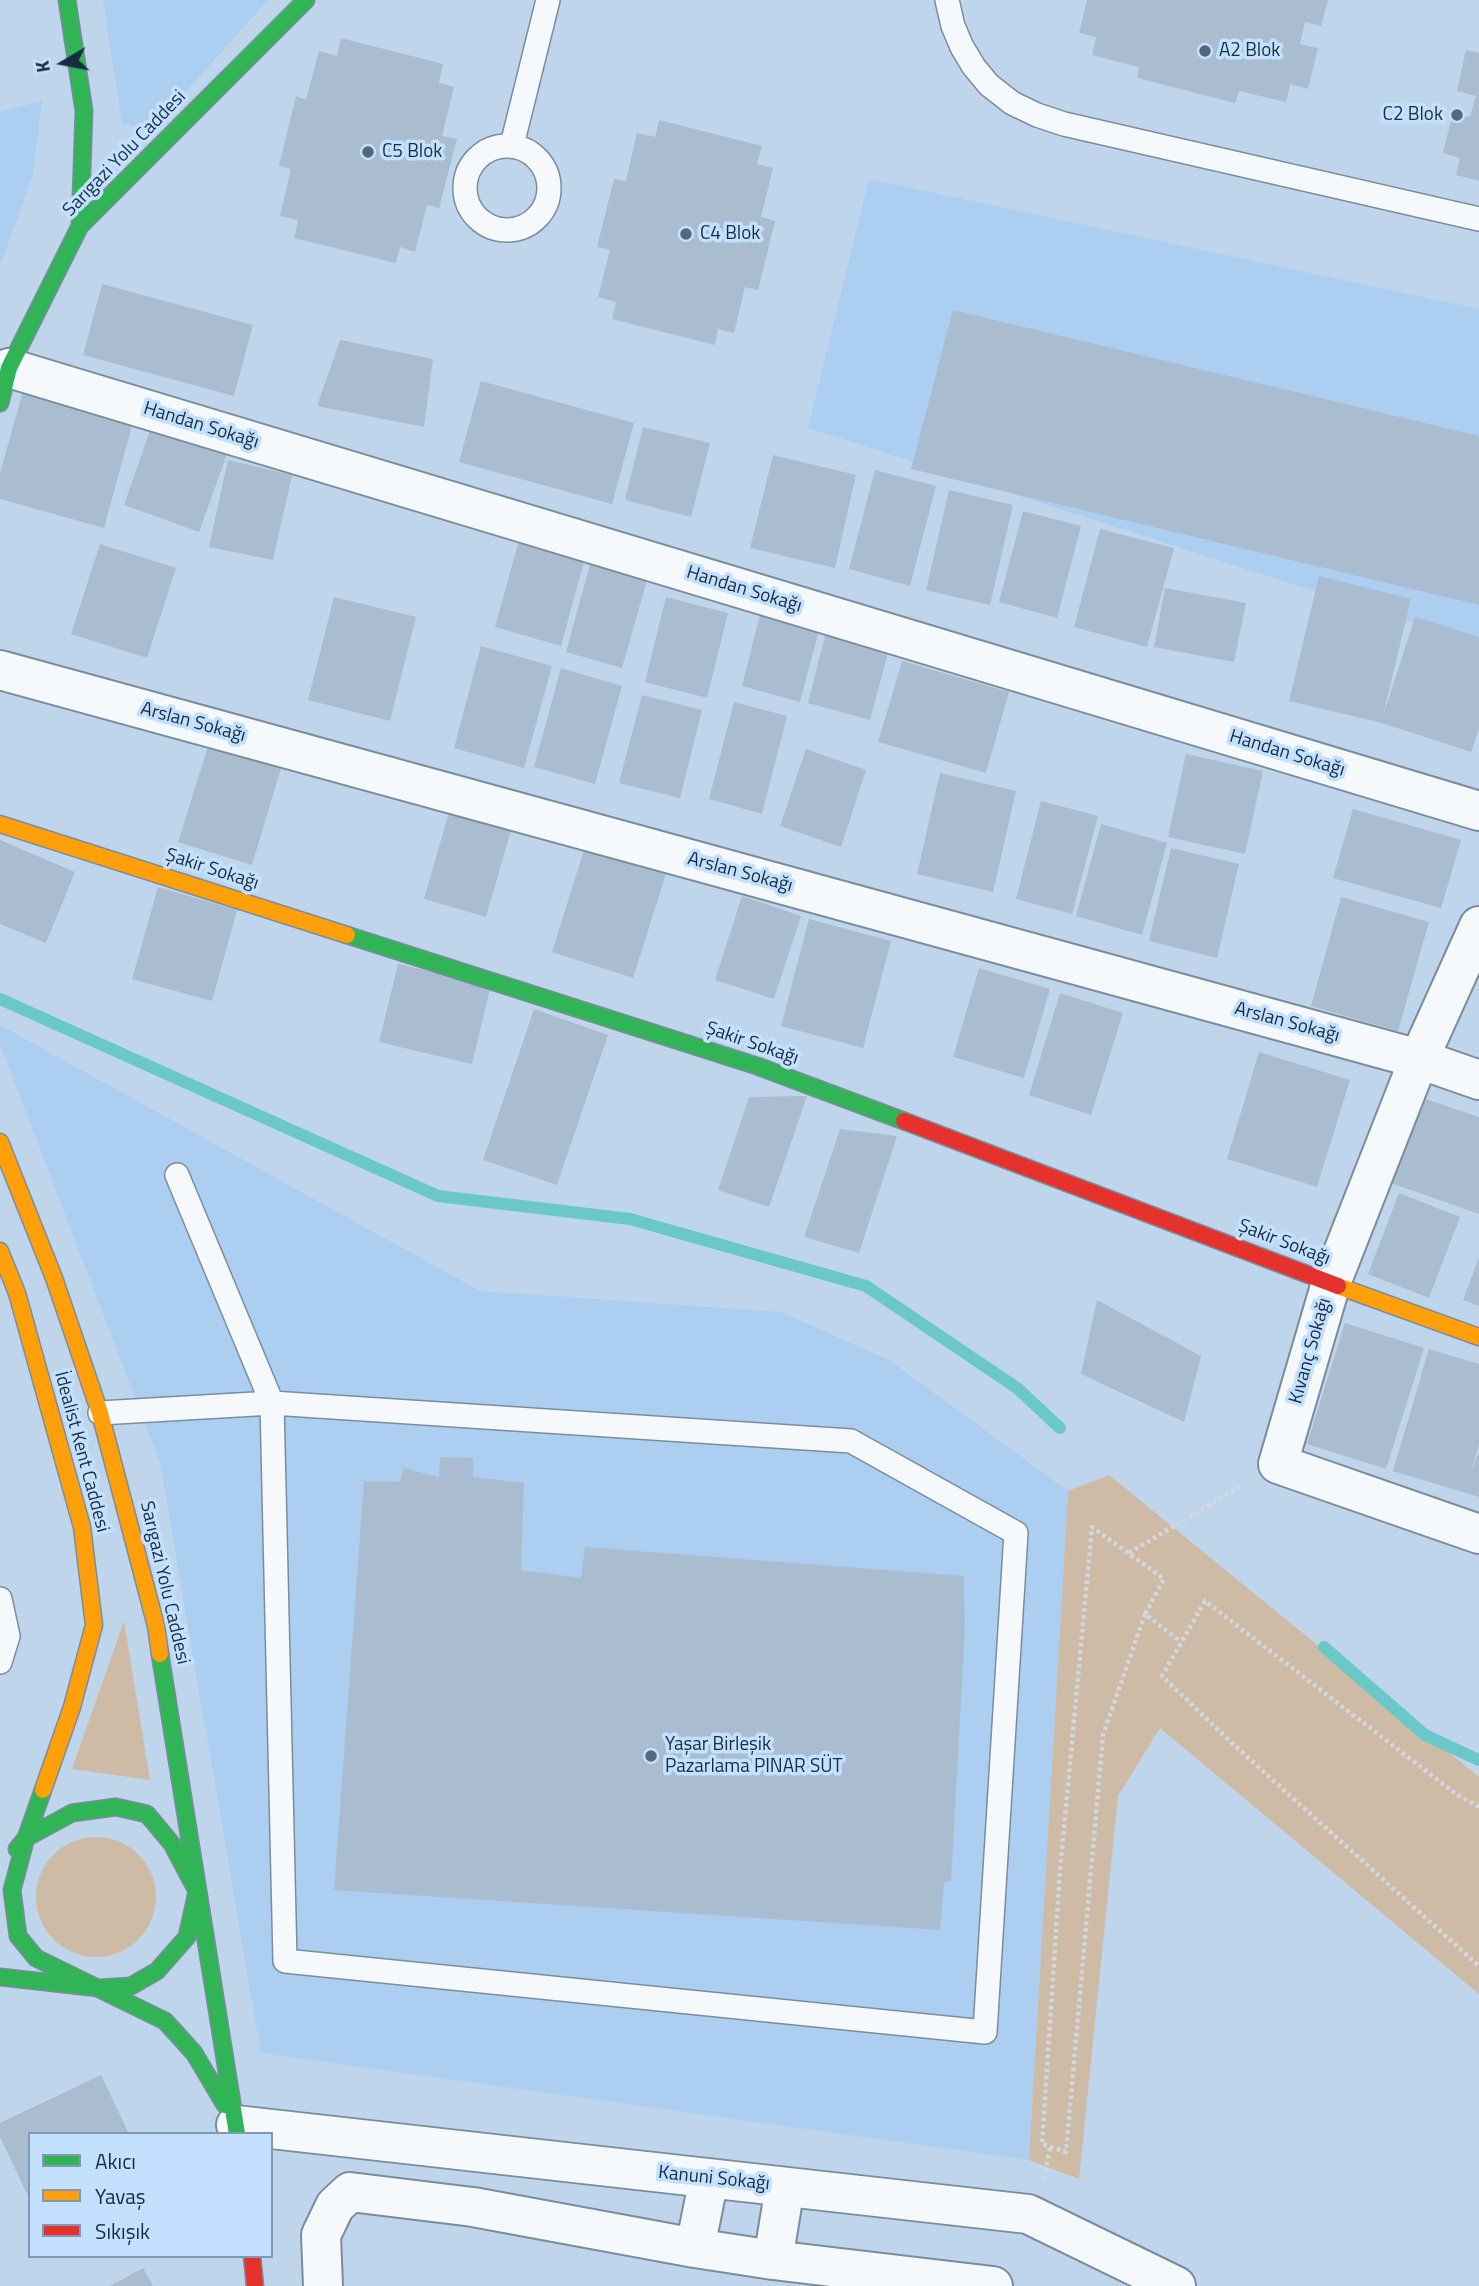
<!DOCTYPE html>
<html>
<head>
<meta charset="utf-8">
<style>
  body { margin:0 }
  #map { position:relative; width:1479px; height:2286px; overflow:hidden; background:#bfd5eb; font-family:"Titillium Web",sans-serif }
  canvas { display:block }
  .legend { position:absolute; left:28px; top:2132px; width:245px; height:126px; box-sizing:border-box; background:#c3e1ff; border:2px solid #7f99b3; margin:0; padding:9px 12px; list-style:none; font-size:21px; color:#192d40 }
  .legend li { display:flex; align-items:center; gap:14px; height:35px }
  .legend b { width:35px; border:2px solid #7f99b3 }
  .north { position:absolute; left:28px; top:28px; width:70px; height:70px; -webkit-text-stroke:5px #c3e1ff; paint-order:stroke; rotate:260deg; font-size:19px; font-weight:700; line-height:28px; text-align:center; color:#192d40 }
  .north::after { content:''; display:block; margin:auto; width:24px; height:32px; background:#192d40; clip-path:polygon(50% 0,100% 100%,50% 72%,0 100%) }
</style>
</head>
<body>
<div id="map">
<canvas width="1479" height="2286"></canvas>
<ul class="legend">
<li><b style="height:9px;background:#30b455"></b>Akıcı</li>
<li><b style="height:9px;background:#ff9f0a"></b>Yavaş</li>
<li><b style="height:9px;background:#e5322d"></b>Sıkışık</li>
</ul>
<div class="north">K</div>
</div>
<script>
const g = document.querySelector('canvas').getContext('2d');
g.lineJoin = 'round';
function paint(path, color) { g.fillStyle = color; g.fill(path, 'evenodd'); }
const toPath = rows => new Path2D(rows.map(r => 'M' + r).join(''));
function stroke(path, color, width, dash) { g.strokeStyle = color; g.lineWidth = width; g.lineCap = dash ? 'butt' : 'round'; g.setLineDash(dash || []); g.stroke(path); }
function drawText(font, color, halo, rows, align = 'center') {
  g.font = font + ' "Titillium Web",sans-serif'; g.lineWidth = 7; g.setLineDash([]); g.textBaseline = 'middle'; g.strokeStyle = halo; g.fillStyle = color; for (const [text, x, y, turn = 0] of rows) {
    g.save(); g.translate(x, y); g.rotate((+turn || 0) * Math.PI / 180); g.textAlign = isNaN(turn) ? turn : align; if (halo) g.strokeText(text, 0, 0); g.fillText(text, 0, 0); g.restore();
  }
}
const built = toPath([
  [103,0,268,0,153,128,122,124],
  [42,101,33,175,0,266,0,112],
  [869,179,1479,309,1479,644,808,428],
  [0,1025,480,1291,781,1312,889,1360,1068,1491,1029,2160,261,2053,160,1463,0,1044]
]);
const green = toPath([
  [1109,1475,1479,1777,1479,1994,1160,1728,1118,1796,1079,2179,1029,2160,1068,1491],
  [124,1621,150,1780,72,1769],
  '36 1897a60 60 0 1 1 120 0a60 60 0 1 1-120 0Z'
]);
const stream = toPath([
  [0,999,438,1196,630,1219,866,1286,1017,1388,1060,1428],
  [1324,1647,1425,1735,1479,1760]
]);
const building = toPath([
  [1087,0,1328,0,1321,26,1305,22,1300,44,1318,48,1308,89,1290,84,1286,102,1239,91,1235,103,1137,78,1139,67,1092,55,1096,37,1079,33],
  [341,38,443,64,439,83,454,87,442,136,457,139,439,208,427,205,415,252,400,247,396,263,294,238,298,220,280,216,291,169,279,166,296,96,306,100,319,51,337,56],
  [1466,50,1479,53,1479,181,1456,175,1460,158,1443,153,1453,113,1470,117,1476,96,1457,91],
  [659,120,762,146,757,164,773,168,761,217,775,221,758,290,745,287,734,333,718,329,715,345,612,319,616,302,598,297,610,250,597,247,614,179,626,181,637,133,655,137],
  [102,284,253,325,234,396,83,355],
  [953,310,1479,436,1479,605,911,469],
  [340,340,433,359,424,427,317,406],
  [481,381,634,423,612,504,459,462],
  [23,391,133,422,104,528,0,499,0,473],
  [155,416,231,443,199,532,124,505],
  [643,427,710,443,691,517,625,500],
  [773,455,856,475,835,568,750,548],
  [228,460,292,475,273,560,209,547],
  [875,470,936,486,910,586,849,569],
  [949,490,1013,505,990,605,926,590],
  [1023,511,1081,526,1057,618,999,602],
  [1100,529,1174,548,1147,647,1074,627],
  [519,540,585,558,561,646,495,627],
  [100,544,176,568,147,658,71,634],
  [590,564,647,580,622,668,566,652],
  [1319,576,1411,599,1383,716,1415,617,1479,637,1479,729,1471,752,1382,723,1289,701],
  [1165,588,1246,603,1234,662,1154,647],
  [334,597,416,617,390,721,308,700],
  [666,597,728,613,707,698,645,682],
  [763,603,822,619,800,702,742,686],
  [828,624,891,641,870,720,808,703],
  [481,646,552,666,524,768,454,748],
  [902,661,1009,692,986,773,878,742],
  [561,668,622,686,595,784,534,767],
  [642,695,702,710,680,798,619,783],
  [734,702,787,716,762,814,709,799],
  [210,740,283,762,252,865,178,842],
  [806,749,866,770,841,847,780,826],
  [1186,754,1263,771,1245,854,1168,837],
  [940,773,1016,791,993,892,917,874],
  [1041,801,1098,816,1072,914,1016,899],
  [450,809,512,827,486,917,424,899],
  [1353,809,1461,840,1441,908,1333,878],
  [1101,824,1167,843,1142,935,1076,916],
  [0,840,75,872,46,943,0,924],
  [585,847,666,874,633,978,552,952],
  [1171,848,1239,864,1217,958,1149,941],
  [158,887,237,910,212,1001,132,979],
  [742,896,801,916,774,999,715,980],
  [1341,897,1429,922,1398,1031,1311,1006],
  [809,919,891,941,863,1048,781,1026],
  [398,964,491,985,472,1064,379,1042],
  [979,968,1050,989,1024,1078,953,1057],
  [1060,993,1123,1013,1091,1115,1029,1095],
  [534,1009,608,1035,557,1185,483,1160],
  [1259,1052,1350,1080,1317,1187,1227,1159],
  [807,1096,769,1207,718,1190,749,1097],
  [1420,1097,1479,1117,1479,1214,1391,1183],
  [840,1129,897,1136,859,1253,804,1237],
  [1399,1193,1460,1217,1429,1298,1368,1274],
  [1479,1257,1479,1306,1463,1300],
  [1097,1300,1201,1356,1184,1422,1081,1374],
  [1345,1323,1424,1348,1386,1469,1307,1444],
  [1429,1349,1479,1364,1479,1445,1471,1471,1479,1452,1479,1497,1393,1471],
  [440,1457,473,1458,473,1477,524,1483,521,1570,581,1578,585,1547,964,1576,965,1629,951,1882,944,1882,940,1930,334,1890,364,1481,400,1482,404,1468,439,1477],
  [101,2075,129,2134,30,2134,30,2200,0,2137,0,2123],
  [143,2268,153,2286,110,2286]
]);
const path = toPath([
  [1129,1553,1244,1484],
  [1145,1614,1103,1735,1066,2152,1042,2144,1060,1871,1092,1527,1164,1579,1145,1614,1181,1642],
  [1479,1807,1456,1794,1205,1601,1162,1676,1234,1745,1479,1966],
  [1044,2179,1050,2147]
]);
const lane = toPath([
  [947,0,953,26,962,47,974,67,989,85,1012,103,1037,115,1064,124,1479,219],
  [512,145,548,0],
  '465 188a42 42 0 1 1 84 0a42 42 0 1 1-84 0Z',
  [100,1413,272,1403,851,1441,1016,1533,985,2032,285,1961,272,1403,177,1175],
  [0,1599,8,1636,0,1662]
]);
const street = toPath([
  [9,368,1479,811],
  [0,670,1419,1059,1479,1080],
  [1479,926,1419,1059,1331,1283,1278,1464,1479,1534],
  [236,2125,1028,2214,1176,2286],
  [785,2187,773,2260,993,2286],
  [695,2248,773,2260],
  [323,2286,321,2235,335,2206,350,2192,473,2207,695,2248,709,2178]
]);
const fast = toPath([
  [67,0,84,111,80,226],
  [0,403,9,368,80,226,306,0],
  [347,935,757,1066,904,1121],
  [160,1654,237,2134],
  [43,1790,26,1838,12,1890,18,1936,36,1958,165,2021,194,2053,225,2105],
  [0,1977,99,1988,131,1986,157,1971,187,1937,197,1891,172,1844,147,1814,116,1807,72,1813,26,1838,17,1849]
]);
const slow = toPath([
  [0,824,347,935],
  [0,1142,54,1278,100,1413,156,1626,160,1654],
  [0,1251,17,1293,82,1527,94,1625,72,1707,43,1790],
  [1338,1286,1479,1337]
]);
const jam = toPath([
  [904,1121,1338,1286],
  [252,2256,255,2286]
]);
const markers = [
  [1205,51,7,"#53687c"],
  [1457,115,7,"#53687c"],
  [368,152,7,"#53687c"],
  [686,234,7,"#53687c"],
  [651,1756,7,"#53687c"]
];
const poiNames = [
  ["A2 Blok",1219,51],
  ["C2 Blok",1443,115,"right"],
  ["C5 Blok",382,152],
  ["C4 Blok",700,234],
  ["Yaşar Birleşik",665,1745],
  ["Pazarlama PINAR SÜT",665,1767]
];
const streetNames = [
  ["Sarıgazi Yolu Caddesi",125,154,-46],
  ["Handan Sokağı",201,426,17],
  ["Handan Sokağı",744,590,17],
  ["Arslan Sokağı",193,723,15],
  ["Handan Sokağı",1287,754,17],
  ["Şakir Sokağı",212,870,18],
  ["Arslan Sokağı",740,873,15],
  ["Arslan Sokağı",1287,1023,15],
  ["Şakir Sokağı",752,1044,19],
  ["Şakir Sokağı",1284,1243,21],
  ["Kıvanç Sokağı",1311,1351,-74],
  ["İdealist Kent Caddesi",81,1452,75],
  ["Sarıgazi Yolu Caddesi",164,1583,77],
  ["Kanuni Sokağı",714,2179,6]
];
paint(built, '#accef0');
paint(green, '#cebba5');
stroke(stream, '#6bc8c8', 12);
paint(building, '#aabdd0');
stroke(lane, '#7a8d9f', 26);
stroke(street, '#7a8d9f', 42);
stroke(fast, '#7a8d9f', 19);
stroke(slow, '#7a8d9f', 19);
stroke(jam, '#7a8d9f', 19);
stroke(path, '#d1d8df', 4.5, [3.5, 3.5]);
stroke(lane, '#f5f9fc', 23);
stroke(street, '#f5f9fc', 38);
stroke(fast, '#30b455', 16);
stroke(slow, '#ff9f0a', 16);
stroke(jam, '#e5322d', 16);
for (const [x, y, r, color] of markers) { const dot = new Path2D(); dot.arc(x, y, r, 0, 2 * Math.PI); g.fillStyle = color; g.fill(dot); stroke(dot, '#c3e1ff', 2.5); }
drawText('19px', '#192d40', '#c3e1ff', poiNames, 'left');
drawText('19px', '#192d40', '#c3e1ff', streetNames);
</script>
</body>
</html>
